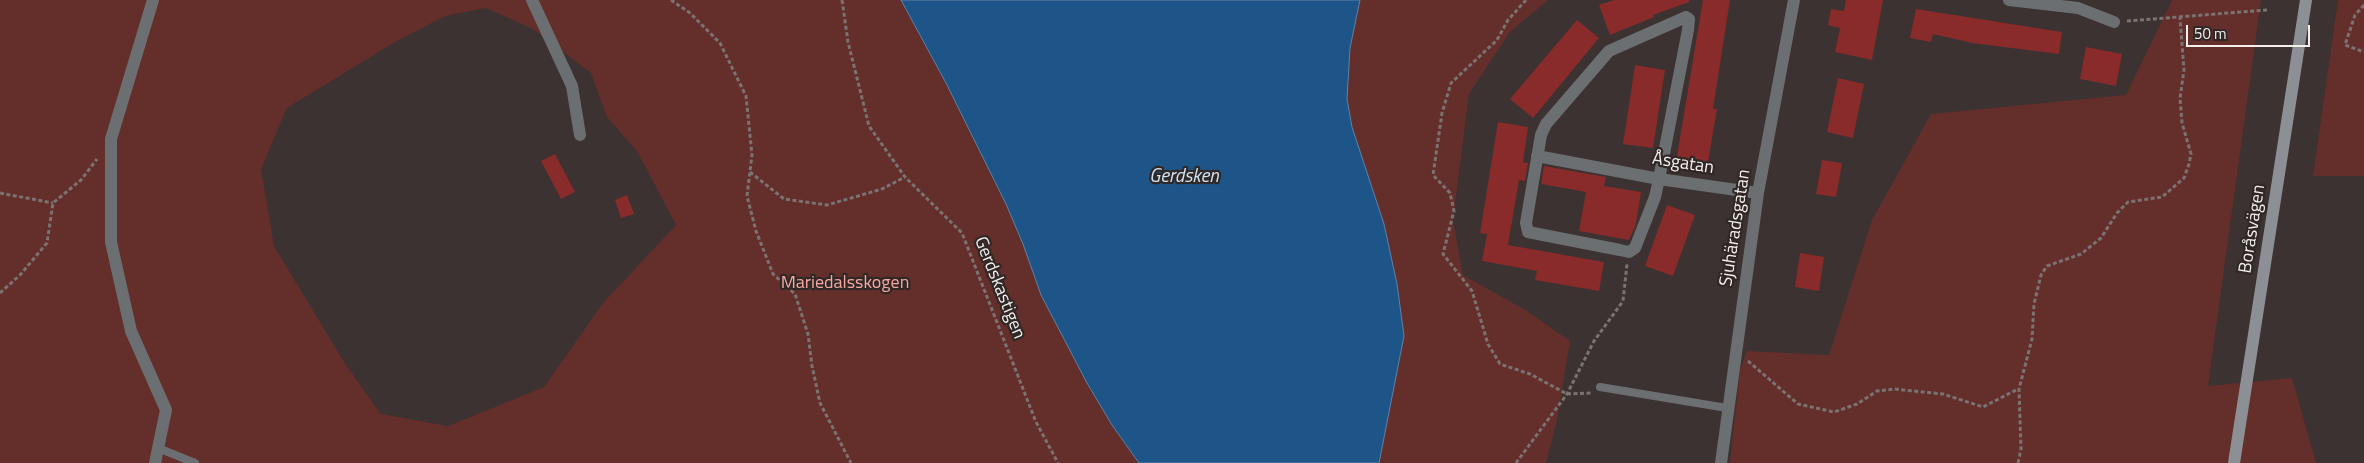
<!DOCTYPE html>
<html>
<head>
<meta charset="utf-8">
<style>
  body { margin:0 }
  #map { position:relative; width:2364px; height:463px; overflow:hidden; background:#3b3231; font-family:"Titillium Web",sans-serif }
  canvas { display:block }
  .scale { position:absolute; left:2186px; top:25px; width:124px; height:22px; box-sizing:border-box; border:2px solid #f4eeed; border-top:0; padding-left:6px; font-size:15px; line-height:18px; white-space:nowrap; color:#f4eeed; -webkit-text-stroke:4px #302827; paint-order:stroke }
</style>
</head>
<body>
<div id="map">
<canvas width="2364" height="463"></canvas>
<div class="scale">50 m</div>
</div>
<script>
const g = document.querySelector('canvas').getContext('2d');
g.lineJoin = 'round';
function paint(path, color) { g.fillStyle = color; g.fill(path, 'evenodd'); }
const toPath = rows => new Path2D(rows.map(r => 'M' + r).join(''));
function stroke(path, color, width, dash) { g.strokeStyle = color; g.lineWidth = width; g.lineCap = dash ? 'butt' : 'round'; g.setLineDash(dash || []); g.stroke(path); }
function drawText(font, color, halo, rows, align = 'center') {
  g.font = font + ' "Titillium Web",sans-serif'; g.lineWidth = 4.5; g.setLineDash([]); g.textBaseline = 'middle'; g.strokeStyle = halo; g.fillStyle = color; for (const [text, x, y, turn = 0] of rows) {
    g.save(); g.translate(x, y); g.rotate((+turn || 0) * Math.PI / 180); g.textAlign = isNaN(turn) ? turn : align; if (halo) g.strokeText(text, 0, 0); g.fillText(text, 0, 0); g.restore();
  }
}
const green = toPath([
  [0,0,901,0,946,83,1006,204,1023,244,1041,295,1087,383,1112,425,1139,463,0,463],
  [486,8,533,29,591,73,607,117,637,151,676,225,603,303,544,387,448,426,381,414,346,365,274,246,261,169,287,108,395,42,445,16],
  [1360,0,1548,0,1510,32,1469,94,1453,220,1463,275,1527,311,1570,341,1557,420,1546,463,1379,463,1404,336,1397,284,1384,224,1352,127,1347,99,1350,48],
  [2172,0,2261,0,2208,386,2292,378,2316,463,1730,463,1740,370,1747,351,1829,355,1872,220,1931,114,2126,95],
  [2338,0,2364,0,2364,176,2313,176]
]);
const water = toPath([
  [901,0,1360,0,1350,48,1347,99,1352,127,1384,224,1397,284,1404,336,1379,463,1139,463,1112,425,1087,383,1041,295,1023,244,1006,204,946,83,901,0]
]);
const building = toPath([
  [1614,0,1689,0,1689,2,1653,15,1654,17,1610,35,1599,5],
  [1703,0,1730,0,1713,109,1717,109,1706,174,1675,168],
  [1846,0,1883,0,1872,60,1835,52,1840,28,1828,25,1831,9,1844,11],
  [1916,9,2062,32,2059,54,1972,43,1933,34,1931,42,1910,38],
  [1577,20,1599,38,1533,118,1510,99],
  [2086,47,2122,54,2116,86,2080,79],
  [1635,65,1665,70,1653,148,1623,144],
  [1838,78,1864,84,1853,138,1827,132],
  [1498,122,1528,127,1523,162,1528,163,1525,181,1519,180,1508,245,1604,262,1599,291,1535,280,1537,271,1482,261,1487,234,1480,233],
  [555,154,575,192,561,199,541,161],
  [1822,160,1842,163,1836,197,1816,194],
  [1544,166,1606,177,1604,186,1641,192,1636,224,1629,240,1579,231,1586,192,1541,184],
  [627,195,634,214,621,218,615,200],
  [1667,205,1695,215,1673,276,1645,266],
  [1800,253,1824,257,1819,291,1795,287]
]);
const path = toPath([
  [671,0,690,13,720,43,746,96,752,155,747,196,756,231,773,274,795,294,808,334,812,366,820,403,851,463],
  [842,0,848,42,869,126,905,177,962,233,1036,422,1058,463],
  [1526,0,1508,20,1497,40,1451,83,1442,113,1433,175,1450,193,1454,211,1443,254,1472,291,1488,344,1500,364,1530,374,1567,394],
  [2364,5,2355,15,2345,45,2364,52],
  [2127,21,2267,10],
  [750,172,784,199,827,205,882,189,905,177],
  [0,193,53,203],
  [0,293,20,275,47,243,53,203,81,180,97,159],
  [1748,361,1798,404,1834,412,1857,404,1877,391,1894,389,1943,394,1983,407,2018,389],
  [1567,394,1591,393],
  [1516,463,1567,394,1594,341,1623,301,1627,264],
  [2018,463,2021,449,2019,389,2032,339,2034,304,2041,275,2047,266,2081,254,2101,238,2117,213,2128,202,2162,197,2184,178,2189,164,2191,154,2182,123,2180,98,2184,70,2180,18]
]);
const service = toPath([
  [1600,387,1727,408],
  [158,448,195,463]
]);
const minor = toPath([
  [153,0,111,139,111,242,131,331,166,410,155,463],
  [532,0,572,86,580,135],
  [2009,0,2078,8,2114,22],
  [1686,17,1689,19,1688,30,1659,179,1655,197,1635,248,1629,252,1620,250,1528,232,1526,223,1541,135,1546,124,1609,51,1686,17],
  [1537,156,1659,179,1758,193],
  [1721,463,1758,193,1794,0]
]);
const secondary = toPath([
  [2234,463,2306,0]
]);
const streetNames = [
  ["Åsgatan",1683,164,9],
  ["Sjuhäradsgatan",1736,228,-81],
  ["Boråsvägen",2253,229,-81],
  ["Gerdskastigen",999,288,68]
];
const parkNames = [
  ["Mariedalsskogen",845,284]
];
const waterNames = [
  ["Gerdsken",1184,177]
];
paint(green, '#642e2b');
paint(water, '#1d5589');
stroke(water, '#5e83a7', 1);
paint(building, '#892b2a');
stroke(path, '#7b7372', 3, [4, 2.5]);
stroke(service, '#6c6f72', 8);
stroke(minor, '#6c6f72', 12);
stroke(secondary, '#8c9095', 12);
drawText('18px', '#f4eeed', '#302827', streetNames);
drawText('18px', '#f7a8a0', '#302827', parkNames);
drawText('italic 19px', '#d1e3f5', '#302827', waterNames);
</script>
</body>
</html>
